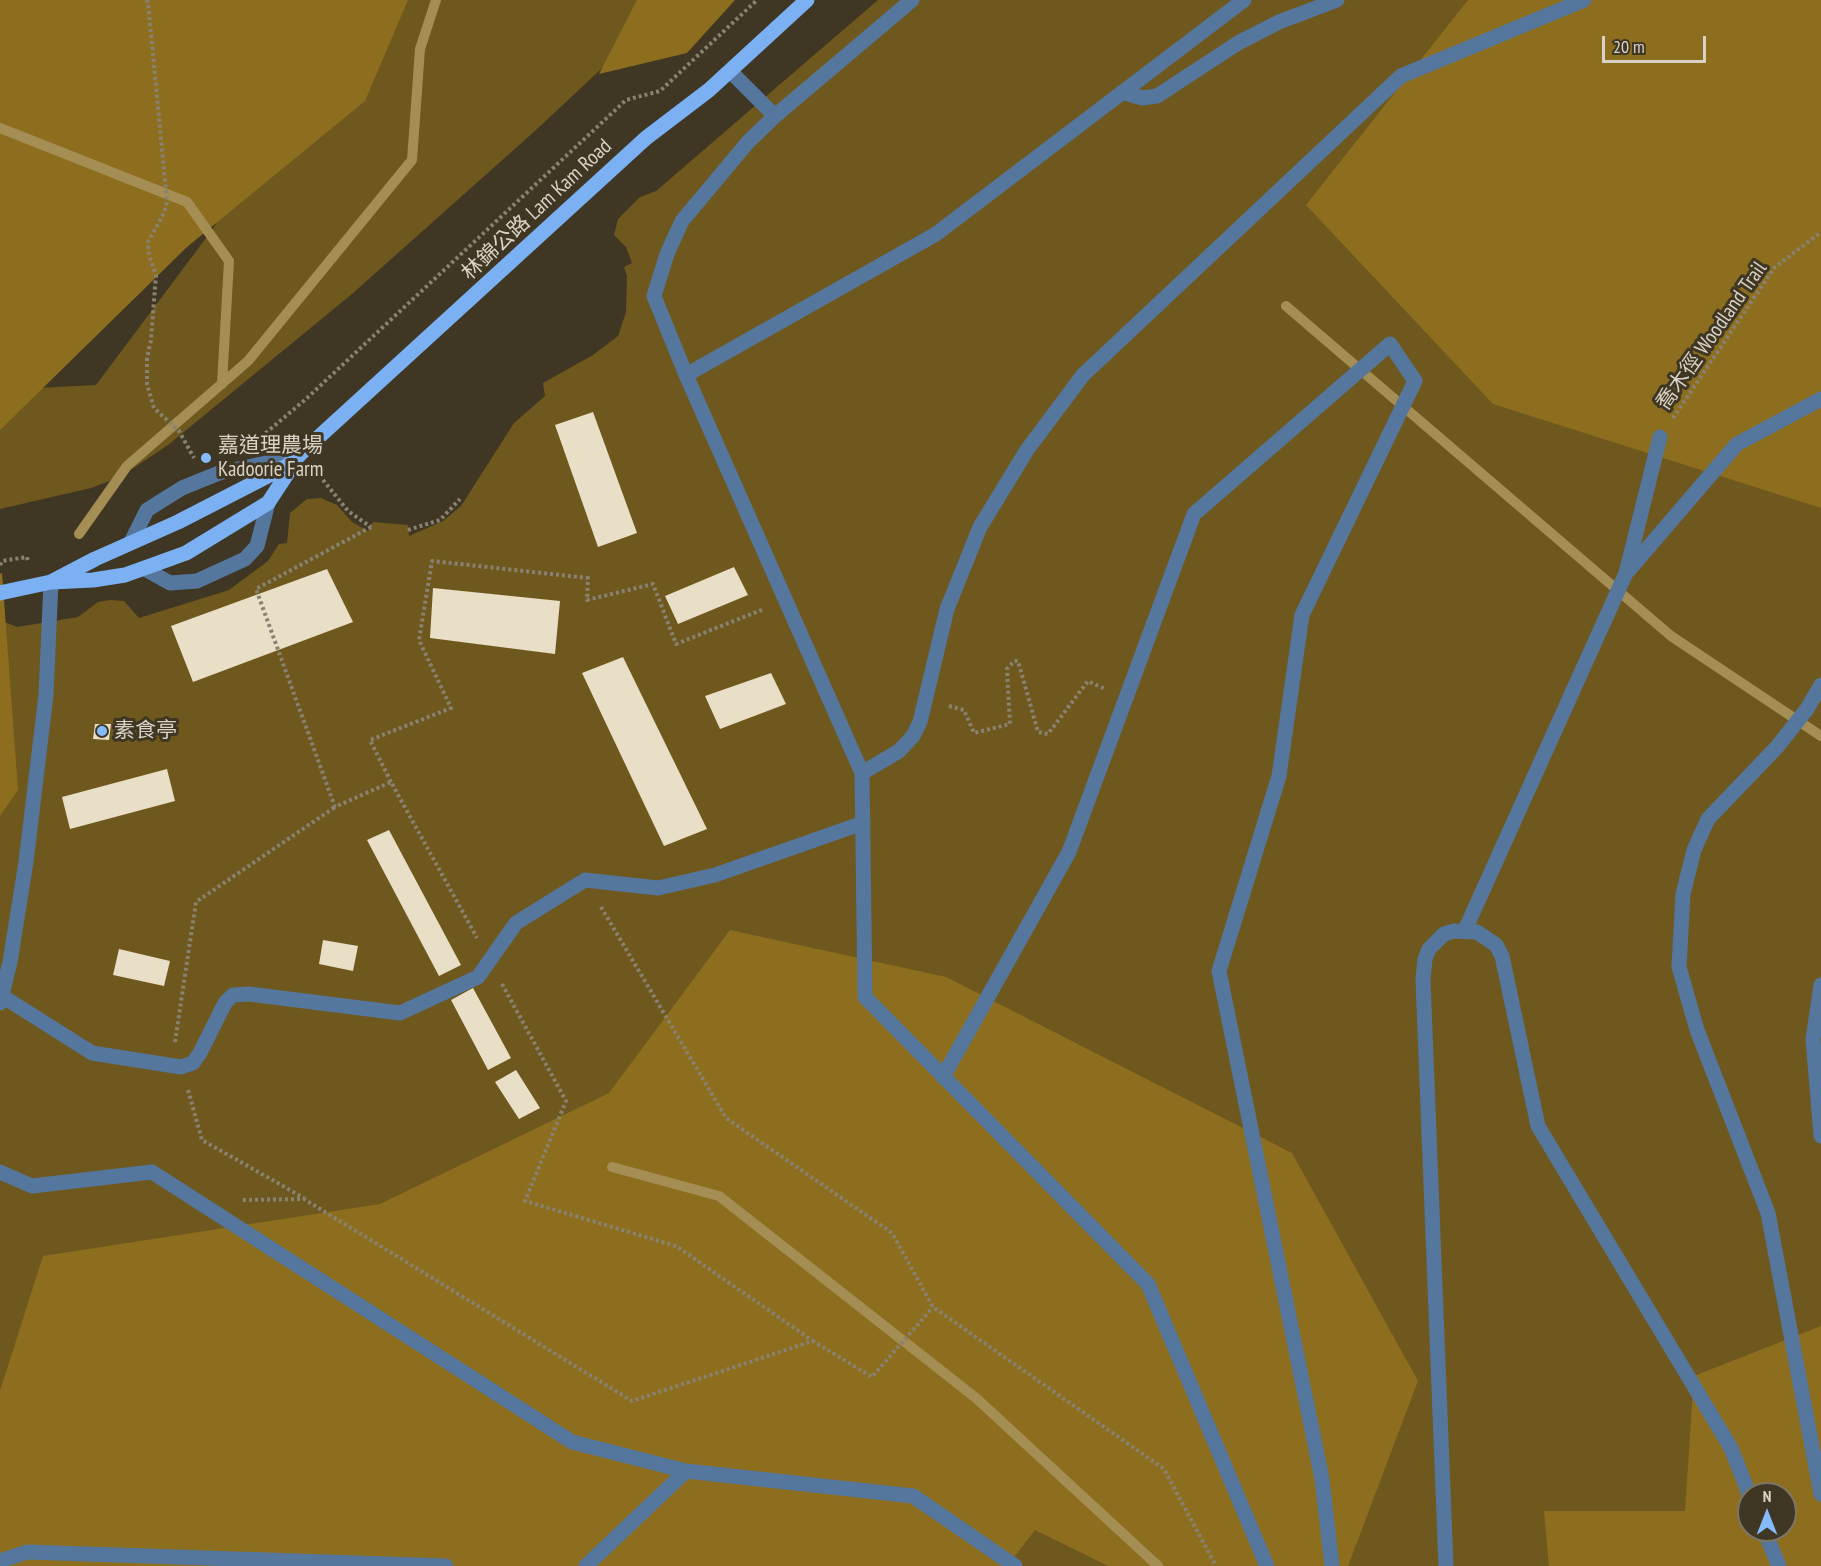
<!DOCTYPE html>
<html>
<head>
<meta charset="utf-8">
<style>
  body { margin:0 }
  #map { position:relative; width:1821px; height:1566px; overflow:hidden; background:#3f3723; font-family:"PT Sans Narrow",sans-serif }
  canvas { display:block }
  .north { position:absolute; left:1737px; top:1482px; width:60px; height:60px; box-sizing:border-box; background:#3f3723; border:2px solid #7d7565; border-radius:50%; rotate:0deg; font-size:16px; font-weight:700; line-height:24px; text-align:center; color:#d9d3c7 }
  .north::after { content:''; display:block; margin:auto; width:21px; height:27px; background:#86bbfb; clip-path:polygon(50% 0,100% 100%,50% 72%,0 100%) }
  .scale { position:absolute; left:1602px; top:36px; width:104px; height:27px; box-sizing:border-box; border:3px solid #d9d3c7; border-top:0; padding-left:8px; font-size:18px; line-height:21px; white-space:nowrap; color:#d9d3c7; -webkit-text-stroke:4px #3f3723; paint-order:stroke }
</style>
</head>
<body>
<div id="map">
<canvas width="1821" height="1566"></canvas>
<div class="north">N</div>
<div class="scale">20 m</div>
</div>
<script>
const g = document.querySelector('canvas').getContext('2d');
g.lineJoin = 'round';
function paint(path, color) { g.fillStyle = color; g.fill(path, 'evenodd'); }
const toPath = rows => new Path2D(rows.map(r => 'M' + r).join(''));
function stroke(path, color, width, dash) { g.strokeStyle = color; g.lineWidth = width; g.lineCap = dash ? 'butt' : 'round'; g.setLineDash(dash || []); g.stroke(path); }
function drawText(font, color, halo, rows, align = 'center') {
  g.font = font + ' "PT Sans Narrow","Noto Sans TC",sans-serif'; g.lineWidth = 6; g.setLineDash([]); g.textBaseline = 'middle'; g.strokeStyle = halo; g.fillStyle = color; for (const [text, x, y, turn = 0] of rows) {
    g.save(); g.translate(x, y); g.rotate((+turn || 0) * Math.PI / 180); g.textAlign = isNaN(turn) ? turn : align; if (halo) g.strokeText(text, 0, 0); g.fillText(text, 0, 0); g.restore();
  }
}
const green = toPath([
  [372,0,675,0,536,130,352,294,168,445,120,477,91,488,0,509,0,390,96,385,212,230,297,96],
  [878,0,1821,0,1821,1566,0,1566,0,620,17,627,78,617,98,602,110,600,124,601,139,618,229,590,268,561,279,544,287,543,290,513,307,499,321,498,337,505,352,522,368,531,373,522,408,525,409,536,443,521,461,506,514,423,545,396,543,383,593,355,618,336,626,312,627,276,624,267,632,263,626,247,614,235,618,219,640,197,656,191],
  [1749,1494,1785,1494,1785,1530,1749,1530]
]);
const forest = toPath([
  [0,0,408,0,365,101,187,247,0,430],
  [637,0,735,0,687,53,599,74],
  [1468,0,1821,0,1821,508,1493,404,1306,205],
  [2,573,18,790,0,816,0,574],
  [730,930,946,977,1292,1153,1418,1381,1348,1566,1108,1566,1035,1530,1007,1566,0,1566,0,1391,43,1256,380,1204,609,1093],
  [1821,1326,1821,1566,1549,1566,1544,1511,1685,1511,1694,1376],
  [1749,1494,1785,1494,1785,1530,1749,1530]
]);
const stream = toPath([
  [0,128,187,202,229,261,222,384],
  [1286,306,1671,636,1821,736],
  [79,534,127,466,248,361,412,160,420,49,436,0],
  [612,1167,719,1196,976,1398,1158,1566]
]);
const building = toPath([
  [593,412,637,533,598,547,555,425],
  [734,567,748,595,678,624,665,596],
  [327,569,353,622,193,682,171,626],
  [433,588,560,601,555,654,430,638],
  [623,657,707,829,664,846,582,673],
  [771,673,786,704,720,729,705,696],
  [95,724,111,724,109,740,93,739],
  [167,769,175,801,70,829,62,797],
  [389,830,461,965,439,976,367,840],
  [323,940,358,946,353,971,319,964],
  [119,949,170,961,164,986,113,975],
  [473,988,511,1058,488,1070,451,1000],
  [516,1070,540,1108,519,1119,495,1082]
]);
const path = toPath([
  [146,0,148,2,167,202,164,213,148,242,149,255,156,275,151,340,147,358,147,384,154,408,179,431,194,458],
  [1673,418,1774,268,1821,232],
  [261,437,306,399,626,100,660,91,757,0],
  [323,480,348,511,371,527],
  [371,527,256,589,335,807,391,782,477,938],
  [408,530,440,520,460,499],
  [0,565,2,561,27,557,28,562],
  [949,706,964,710,974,733,1010,724,1007,669,1014,661,1018,661,1038,732,1048,734,1088,681,1105,689],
  [391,782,370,740,451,708,419,640,432,561,588,578,587,600,653,584,676,644,764,609],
  [601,907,726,1118,892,1233,933,1307,1164,1469,1216,1566],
  [502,984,566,1101,525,1201,676,1246,813,1341],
  [175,1042,196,902,335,807],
  [188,1090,202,1140,304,1198],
  [243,1200,304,1199,632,1401,813,1341,872,1377,933,1307]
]);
const minor = toPath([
  [912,0,775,116,748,142,682,221,667,254,654,296,686,375,862,773,865,997,1148,1284,1267,1566],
  [730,71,775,116],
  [1122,92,1142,98,1157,96,1238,43,1279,22,1337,0],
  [686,375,936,234,1244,0],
  [131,542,147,510,182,488,219,473,299,456],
  [145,569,170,583,197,581,245,559,257,546,268,503],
  [1628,571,1737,444,1821,399],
  [1821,685,1807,709,1777,747,1708,819,1694,850,1683,894,1679,967,1697,1030,1768,1213,1821,1494],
  [862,773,899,751,913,736,920,722,947,609,980,527,1027,450,1083,375,1401,76,1584,0],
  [1465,930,1626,573,1660,437],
  [1821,985,1813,1039,1821,1136],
  [2,996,92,1053,181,1067,193,1063,200,1053,225,1003,233,995,249,994,400,1013,478,977,516,923,585,880,658,888,715,875,863,823],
  [0,1003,10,962,26,862,46,695,51,582],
  [943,1077,1069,852,1194,514,1390,344,1415,381,1302,615,1279,776,1219,971,1322,1479,1332,1566],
  [0,1172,32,1186,152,1172,572,1442,686,1471,913,1496,1015,1566],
  [1764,1530,1779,1566],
  [0,1561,27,1552,446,1566],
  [586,1566,686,1471],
  [1446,1566,1423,980,1425,959,1429,949,1444,934,1454,931,1477,932,1496,945,1502,956,1538,1126,1731,1448,1749,1494]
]);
const major = toPath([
  [51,582,95,559,178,522,287,466,646,138,709,90,807,0],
  [0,593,51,582,93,580,125,575,186,553,268,503,293,465]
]);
const markers = [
  [206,458,6,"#86bbfb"],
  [102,731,6,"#86bbfb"]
];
const streetNames = [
  ["林錦公路 Lam Kam Road",537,210,-43],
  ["喬木徑 Woodland Trail",1712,336,-55]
];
const poiNames = [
  ["嘉道理農場",218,446],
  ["Kadoorie Farm",218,470],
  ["素食亭",114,731]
];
paint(green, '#6f581d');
paint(forest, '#8c6e1e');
stroke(stream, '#a58e54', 10);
paint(building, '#e9dec6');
stroke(path, '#898272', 4, [3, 3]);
stroke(minor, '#55769d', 15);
stroke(major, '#7bb1f2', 15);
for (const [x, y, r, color] of markers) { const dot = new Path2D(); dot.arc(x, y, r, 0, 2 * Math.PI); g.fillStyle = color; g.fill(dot); stroke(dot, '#3f3723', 2); }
drawText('21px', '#d9d3c7', '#3f3723', streetNames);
drawText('21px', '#d9d3c7', '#3f3723', poiNames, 'left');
</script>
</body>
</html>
